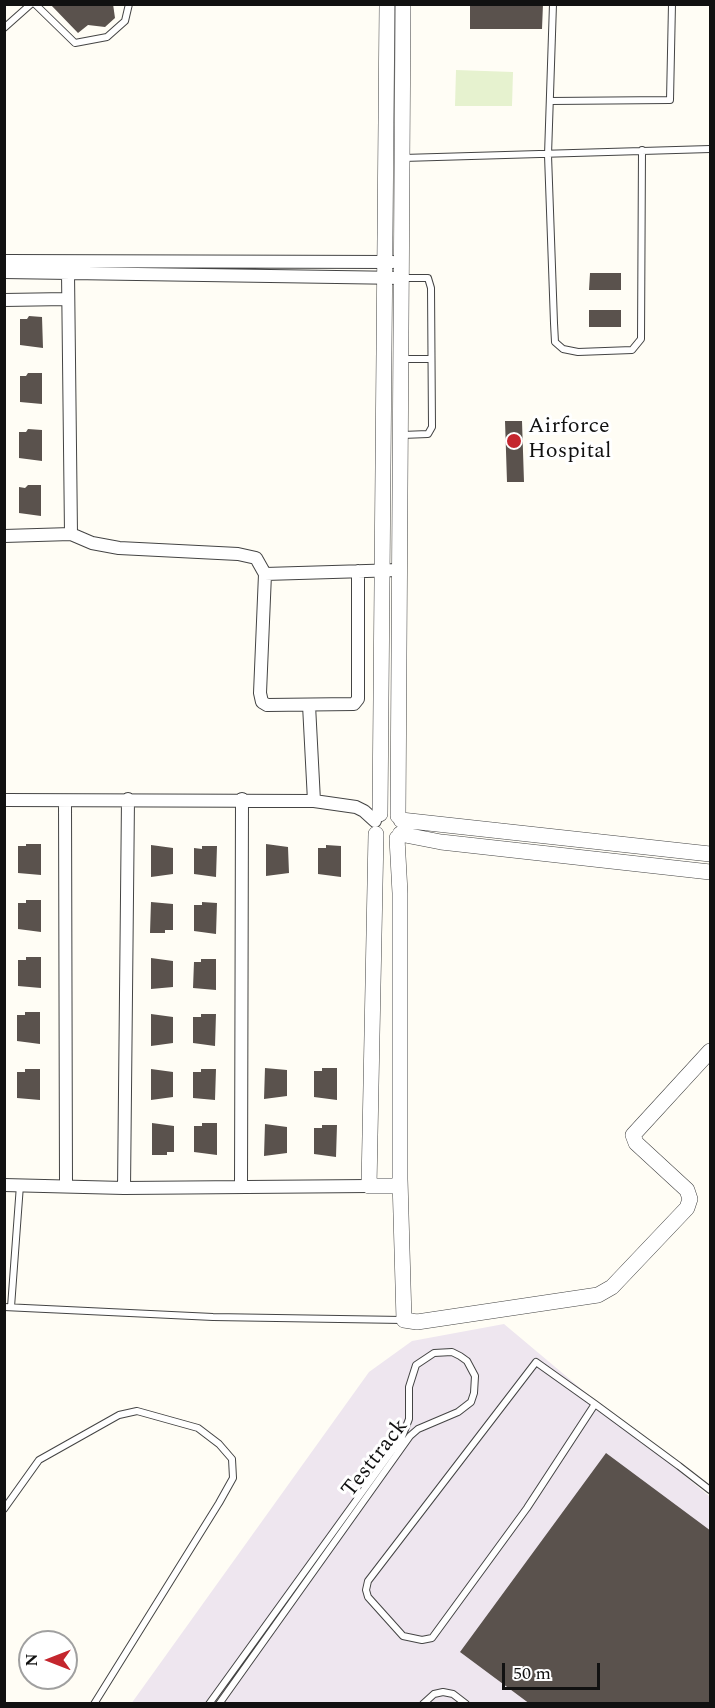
<!DOCTYPE html>
<html>
<head>
<meta charset="utf-8">
<style>
  body { margin:0 }
  #map { position:relative; width:715px; height:1708px; overflow:hidden; background:#fffdf5; font-family:Spectral,serif }
  canvas { display:block }
  .frame { position:absolute; inset:0; border:6px solid #111; pointer-events:none }
  .north { position:absolute; left:18px; top:1630px; width:60px; height:60px; box-sizing:border-box; background:#fff; border:2px solid #a0a0a0; border-radius:50%; rotate:270deg; font-size:16px; font-weight:700; line-height:24px; text-align:center; color:#111 }
  .north::after { content:''; display:block; margin:auto; width:21px; height:27px; background:#c4262e; clip-path:polygon(50% 0,100% 100%,50% 72%,0 100%) }
  .scale { position:absolute; left:502px; top:1663px; width:98px; height:27px; box-sizing:border-box; border:3px solid #111; border-top:0; padding-left:8px; font-size:18px; line-height:21px; white-space:nowrap; color:#111; -webkit-text-stroke:4px #fff; paint-order:stroke }
</style>
</head>
<body>
<div id="map">
<canvas width="715" height="1708"></canvas>
<div class="frame"></div>
<div class="north">N</div>
<div class="scale">50 m</div>
</div>
<script>
const g = document.querySelector('canvas').getContext('2d');
g.lineJoin = 'round';
function paint(path, color) { g.fillStyle = color; g.fill(path, 'evenodd'); }
const toPath = rows => new Path2D(rows.map(r => 'M' + r).join(''));
function stroke(path, color, width, dash) { g.strokeStyle = color; g.lineWidth = width; g.lineCap = dash ? 'butt' : 'round'; g.setLineDash(dash || []); g.stroke(path); }
function drawText(font, color, halo, rows, align = 'center') {
  g.font = font + ' Spectral,serif'; g.lineWidth = 6; g.setLineDash([]); g.textBaseline = 'middle'; g.strokeStyle = halo; g.fillStyle = color; for (const [text, x, y, turn = 0] of rows) {
    g.save(); g.translate(x, y); g.rotate((+turn || 0) * Math.PI / 180); g.textAlign = isNaN(turn) ? turn : align; if (halo) g.strokeText(text, 0, 0); g.fillText(text, 0, 0); g.restore();
  }
}
const industrial = toPath([
  [504,1324,710,1497,710,1703,131,1704,369,1372,412,1341]
]);
const pitch = toPath([
  [456,70,513,72,512,106,455,106]
]);
const building = toPath([
  [50,4,113,4,115,18,105,27,88,25,78,33],
  [470,4,543,4,542,29,470,29],
  [590,273,621,273,621,290,589,290],
  [589,310,621,310,621,327,589,327],
  [29,316,42,317,43,348,20,345,20,319,27,319],
  [28,373,42,373,42,404,20,402,20,376,26,376],
  [505,421,522,421,524,482,507,482],
  [28,429,42,430,42,461,19,458,19,432,26,432],
  [28,485,41,485,41,516,19,513,19,487,25,488],
  [26,844,41,844,41,875,18,873,18,846,26,846],
  [266,844,288,847,289,873,266,876],
  [151,845,173,848,173,874,151,877],
  [326,845,341,846,341,877,318,874,318,848,326,848],
  [202,846,217,846,216,877,194,874,194,848,202,849],
  [26,900,41,900,41,932,18,929,18,903,26,903],
  [151,902,173,904,173,930,165,930,165,933,150,933],
  [202,902,217,903,216,934,194,931,194,905,202,905],
  [26,957,41,957,41,988,18,986,18,960,26,960],
  [151,958,173,961,173,987,151,989],
  [201,959,216,959,216,990,193,988,194,962,201,962],
  [25,1012,40,1012,40,1044,17,1041,17,1015,25,1015],
  [151,1014,173,1017,173,1043,151,1046],
  [201,1014,216,1014,215,1046,193,1043,193,1017,201,1017],
  [265,1068,287,1070,287,1096,264,1099],
  [322,1068,337,1068,337,1100,314,1097,314,1071,322,1071],
  [25,1069,40,1069,40,1100,17,1098,17,1072,25,1072],
  [151,1069,173,1072,173,1097,151,1100],
  [201,1069,216,1069,215,1100,193,1098,193,1072,201,1072],
  [152,1123,174,1126,174,1152,167,1152,167,1155,152,1155],
  [202,1123,217,1123,217,1155,194,1152,194,1126,202,1126],
  [265,1124,287,1127,287,1153,264,1156],
  [322,1125,337,1125,336,1157,314,1154,314,1128,322,1128],
  [606,1453,711,1531,711,1704,530,1704,460,1652]
]);
const service = toPath([
  [35,4,75,43,107,37,125,21,129,4],
  [553,4,548,155,554,323,555,342,563,349,578,352,632,350,641,339,642,150],
  [4,28,31,4],
  [550,101,670,100,672,4],
  [403,158,710,149],
  [402,359,431,359],
  [402,435,428,434,432,427,431,288,428,278,403,278],
  [4,1307,213,1317,403,1320],
  [11,1307,20,1185],
  [595,1404,527,1508,432,1638,422,1640,403,1636,368,1597,366,1590,368,1581,536,1362,595,1404,679,1466,710,1490],
  [4,1509,39,1460,119,1415,137,1411,198,1428,219,1444,232,1459,233,1478,219,1503,94,1704],
  [209,1704,402,1437,409,1419,409,1387,416,1365,434,1353,452,1352,460,1356,467,1361,475,1376,474,1393,471,1402,458,1412,418,1429,410,1436,219,1704],
  [423,1704,434,1694,443,1692,453,1694,466,1704]
]);
const minor = toPath([
  [4,261,393,262],
  [4,272,403,278],
  [4,300,67,299],
  [71,534,92,543,119,548,238,554,256,558,265,574,260,693,262,702,267,705,354,704,358,699,358,571],
  [4,536,71,534,68,273],
  [265,574,400,570],
  [309,705,314,801],
  [4,800,314,801,356,807,364,811,375,821],
  [65,801,66,1186],
  [4,1185,124,1188,369,1186],
  [241,1186,242,799],
  [124,1188,128,799]
]);
const tertiary = toPath([
  [380,814,387,4],
  [398,816,403,4],
  [401,820,710,854],
  [376,834,369,1186,400,1186],
  [400,834,441,842,710,872],
  [397,838,400,893,400,1179,404,1320,417,1322,598,1295,612,1287,687,1208,690,1199,687,1190,636,1143,633,1135,710,1051]
]);
const markers = [
  [514,441,8,"#c4262e"]
];
const poiNames = [
  ["Airforce",528,428],
  ["Hospital",528,453]
];
const streetNames = [
  ["Testtrack",376,1459,-52]
];
paint(industrial, '#eee6ef');
paint(pitch, '#e6f2cf');
paint(building, '#5a524d');
stroke(service, '#444', 8);
stroke(minor, '#444', 14);
stroke(tertiary, '#444', 16);
stroke(service, '#fff', 6);
stroke(minor, '#fff', 12);
stroke(tertiary, '#fff', 15);
for (const [x, y, r, color] of markers) { const dot = new Path2D(); dot.arc(x, y, r, 0, 2 * Math.PI); g.fillStyle = color; g.fill(dot); stroke(dot, '#fff', 2); }
drawText('22px', '#111', '#fff', poiNames, 'left');
drawText('22px', '#111', '#fff', streetNames);
</script>
</body>
</html>
